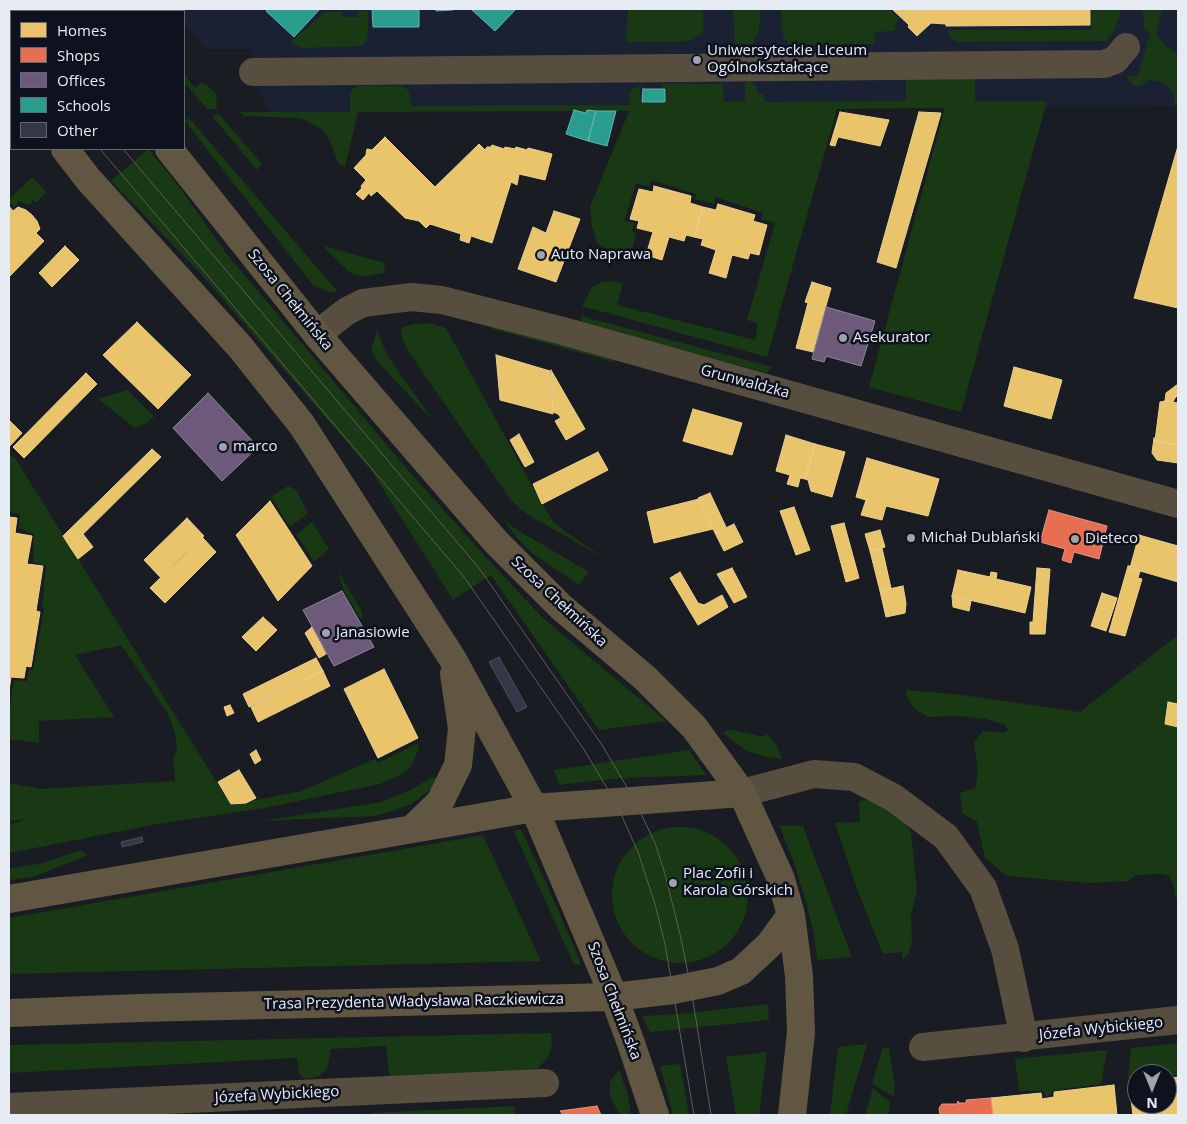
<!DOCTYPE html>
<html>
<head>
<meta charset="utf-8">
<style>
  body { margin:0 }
  #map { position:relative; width:1187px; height:1124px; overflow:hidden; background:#1a1c23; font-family:"Open Sans",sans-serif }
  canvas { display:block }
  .frame { position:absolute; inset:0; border:10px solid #e7ecf4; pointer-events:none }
  .legend { position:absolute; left:10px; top:10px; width:175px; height:140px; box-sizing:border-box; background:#0d121e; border:1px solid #646974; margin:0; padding:6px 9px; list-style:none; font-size:15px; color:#e7ecf4 }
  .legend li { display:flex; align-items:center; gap:10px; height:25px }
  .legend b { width:25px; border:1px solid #646974 }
  .north { position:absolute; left:1127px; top:1064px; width:50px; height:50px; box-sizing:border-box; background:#0d121e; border:1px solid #646974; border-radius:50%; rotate:180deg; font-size:14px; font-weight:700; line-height:20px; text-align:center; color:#e7ecf4 }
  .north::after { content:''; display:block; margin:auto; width:18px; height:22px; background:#9fa3ab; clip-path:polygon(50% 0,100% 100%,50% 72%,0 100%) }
</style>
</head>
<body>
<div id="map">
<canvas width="1187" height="1124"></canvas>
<div class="frame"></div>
<ul class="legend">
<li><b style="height:14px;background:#e9c46a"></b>Homes</li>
<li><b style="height:14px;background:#e76f51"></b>Shops</li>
<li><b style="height:14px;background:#6d597a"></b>Offices</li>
<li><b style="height:14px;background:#2a9d8f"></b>Schools</li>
<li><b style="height:14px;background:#323848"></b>Other</li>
</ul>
<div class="north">N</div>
</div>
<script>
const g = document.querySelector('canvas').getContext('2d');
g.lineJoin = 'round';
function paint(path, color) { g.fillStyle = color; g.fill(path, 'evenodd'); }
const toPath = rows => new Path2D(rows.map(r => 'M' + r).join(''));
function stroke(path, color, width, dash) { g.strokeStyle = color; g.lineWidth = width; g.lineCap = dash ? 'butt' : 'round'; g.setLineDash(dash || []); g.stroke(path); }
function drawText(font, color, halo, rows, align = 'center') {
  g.font = font + ' "Open Sans",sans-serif'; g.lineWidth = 5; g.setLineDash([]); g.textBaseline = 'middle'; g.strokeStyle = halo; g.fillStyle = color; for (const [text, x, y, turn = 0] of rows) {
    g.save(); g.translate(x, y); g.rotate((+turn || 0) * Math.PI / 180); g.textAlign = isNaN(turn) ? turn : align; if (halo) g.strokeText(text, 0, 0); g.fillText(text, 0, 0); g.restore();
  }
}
const built = toPath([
  [169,9,1178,9,1178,106,629,111,588,110,586,113,575,110,574,111,272,112,254,87,252,49,206,49,184,25,184,11,171,11]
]);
const green = toPath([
  [9,9,16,9,18,11,11,11,11,54,9,51],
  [703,9,704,27,702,34,692,40,680,42,626,42,628,10],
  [733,9,761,9,759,28,753,44,735,44],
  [781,9,889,9,899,19,896,23,895,31,875,32,875,44,790,45,784,38,781,28],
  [1092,9,1122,9,1114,32,1106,41,956,42,950,38,948,30,1091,30],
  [1143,9,1162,9,1157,31,1158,36,1165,45,1178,55,1178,106,1175,106,1174,94,1170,88,1162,82,1149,80,1138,87,1131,84,1127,76,1138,75,1150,34,1144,29],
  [359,11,368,11,368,34,366,42,361,46,302,48,290,43,325,12,341,12,341,17,358,17],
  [184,74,195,88,201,83,208,86,216,94,217,109,207,109,184,82],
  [975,77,975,101,1047,101,961,412,869,387,945,108,837,109,767,357,582,306,592,287,602,282,614,281,623,284,617,305,755,340,758,323,747,320,775,223,761,219,763,213,715,197,714,204,695,199,696,194,651,180,649,187,636,183,624,221,634,223,632,232,636,233,633,247,612,252,597,243,592,227,590,207,629,111,588,110,586,113,575,110,574,111,358,112,345,167,338,163,332,145,323,130,301,118,244,116,240,112,350,112,350,92,357,86,400,86,408,90,411,98,411,106,629,105,629,95,632,89,643,85,643,87,640,88,641,103,666,103,667,88,663,88,662,84,723,84,724,102,745,101,745,82,751,82,755,85,757,87,758,93,764,95,765,102,906,101,906,78],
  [218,113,262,164,257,170,213,117],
  [189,118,338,292,329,292,313,285,185,121],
  [148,149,178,185,226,253,413,476,494,566,543,618,666,721,599,730,491,575,453,600,371,470,202,275,111,181],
  [32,177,46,192,37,202,32,200,31,205,17,201,18,204,14,207,9,202,9,199],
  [323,246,385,263,384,273,367,276,355,275,348,271],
  [581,316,772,367,767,373,581,323],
  [429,323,446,328,542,504,555,524,605,559,527,514,517,506,508,496,411,355,403,341,401,328,413,324],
  [491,325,617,358,614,362,490,328],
  [377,330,387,355,434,422,376,360,371,350],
  [128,390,154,417,146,423,135,428,98,399],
  [9,455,15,458,231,805,302,791,374,759,378,763,418,743,419,748,413,763,407,771,396,777,380,784,264,808,157,824,9,853,9,825,26,819,9,821,9,783,41,789,175,781,173,757,177,751,175,733,168,714,121,645,75,655,114,717,39,721,39,743,9,739,9,715,14,680,27,681,29,670,33,670,44,609,42,608,46,566,33,562,34,534,19,528,20,514,9,512],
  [288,486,296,490,308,513,290,527,271,497],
  [502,517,510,525,521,532,589,572,579,585,533,554,517,538],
  [312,522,329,549,314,562,296,534],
  [338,571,362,612,362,617,360,618,344,591],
  [1178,635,1178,704,1168,702,1165,724,1178,727,1178,900,1175,897,1173,885,1169,876,1162,874,1136,875,1128,881,1089,883,1007,876,985,858,977,822,962,813,960,793,975,788,978,772,974,743,983,731,1004,733,1008,730,1005,725,986,719,959,716,928,717,914,708,906,695,907,690,962,695,1080,712],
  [728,730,733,730,763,737,767,734,776,744,782,759,767,757,747,751,723,733],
  [689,750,706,775,619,778,559,785,554,770],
  [432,777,437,778,437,783,431,789,411,804,393,811,375,816,263,821,381,802,411,790],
  [867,800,883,807,907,823,911,833,917,890,911,915,912,941,908,955,903,959,902,952,883,954,859,894,835,823,860,822,859,801],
  [779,825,803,826,852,957,817,960,814,935,806,902,794,863],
  '612 895a68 68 0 1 1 136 0a68 68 0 1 1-136 0Z',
  [521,829,556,905,581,964,574,965,514,831],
  [483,835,541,961,9,974,9,918],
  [81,850,88,855,33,877,9,880,9,869,43,863],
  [768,1004,769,1020,650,1032,642,1016,680,1014],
  [551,1033,552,1044,548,1057,536,1071,392,1079,389,1074,386,1046,331,1049,327,1069,319,1076,306,1079,299,1074,297,1058,9,1073,9,1045],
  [1178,1043,1178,1075,1137,1074,1137,1078,1128,1079,1131,1048],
  [867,1044,846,1115,830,1115,838,1047],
  [883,1047,889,1048,895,1087,894,1097,872,1084],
  [1107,1050,1101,1084,1051,1091,1051,1095,1045,1097,1044,1091,1019,1091,1015,1059],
  [767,1052,759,1115,736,1115,726,1057],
  [680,1064,689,1115,673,1115,660,1066],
  [619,1070,628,1095,631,1115,620,1115,610,1096,610,1081],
  [873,1088,890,1102,889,1115,865,1115],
  [515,1106,514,1115,371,1115,371,1113]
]);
const homes = toPath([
  [892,9,1090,9,1090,25,946,26,946,24,931,23,917,36,908,27,909,25,892,9],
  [840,112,889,120,880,146,838,137,835,146,830,145,840,112],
  [919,112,941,113,896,268,877,262,919,112],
  [385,137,435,187,479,144,485,150,487,147,491,147,492,145,504,149,505,147,515,149,516,147,527,150,528,148,552,154,545,180,519,174,517,185,511,182,492,243,471,236,469,243,460,240,461,234,430,224,426,228,419,221,405,218,377,191,371,196,369,193,363,200,356,194,362,188,361,186,366,180,354,168,366,155,367,149,372,150,385,137],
  [1178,146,1178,308,1134,298,1178,146],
  [654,186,691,196,690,203,703,207,694,237,686,235,684,241,669,237,662,260,646,255,653,232,637,228,639,221,630,219,639,189,653,192,654,186],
  [718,204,755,215,753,221,767,225,759,255,750,253,748,259,732,255,726,278,709,273,716,250,701,245,703,239,694,237,703,207,716,210,718,204],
  [9,206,13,211,18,207,26,210,32,215,37,221,40,229,36,233,44,241,9,277,9,206],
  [554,211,580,219,556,282,518,269,533,227,546,233,554,211],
  [65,246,79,260,52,287,39,273,65,246],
  [812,282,831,288,813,352,796,348,808,303,805,302,812,282],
  [137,322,191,375,158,409,103,355,137,322],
  [496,355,550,371,553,414,500,400,496,355],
  [1014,367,1062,380,1051,419,1004,406,1014,367],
  [551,370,574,410,561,418,558,414,553,412,551,370],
  [86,373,97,384,24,458,13,447,86,373],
  [1178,384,1178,395,1175,398,1173,402,1165,401,1166,393,1178,384],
  [1165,401,1178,403,1178,445,1155,441,1160,402,1165,401],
  [693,409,742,423,732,455,683,441,693,409],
  [574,410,585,429,566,440,555,421,574,410],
  [9,420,22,433,9,447,9,420],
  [519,434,534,462,525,467,510,440,519,434],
  [786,435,815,444,805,479,800,478,798,487,787,484,790,475,776,471,786,435],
  [1154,438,1156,439,1155,441,1178,445,1178,463,1157,460,1152,453,1154,438],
  [815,444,845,452,832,497,811,491,808,480,805,479,815,444],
  [152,449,161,457,70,547,63,536,152,449],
  [598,452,608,470,542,504,533,484,598,452],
  [867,458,939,479,928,516,886,506,882,520,861,515,866,500,856,497,867,458],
  [710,493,726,527,715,533,698,498,710,493],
  [699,499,713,529,654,543,647,512,699,499],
  [270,501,312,566,278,601,236,535,270,501],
  [794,507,810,550,796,555,780,511,794,507],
  [9,517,17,518,15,533,32,536,27,564,43,566,36,611,40,612,31,667,26,666,24,678,11,677,9,691,9,517],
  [187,518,204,536,161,578,144,560,187,518],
  [844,523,859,578,846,582,831,526,844,523],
  [734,524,743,542,724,551,715,533,734,524],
  [880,530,885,547,870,551,865,534,880,530],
  [83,534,93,547,78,559,70,547,83,534],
  [1139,535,1178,546,1178,582,1130,568,1139,535],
  [202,537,216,552,165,603,150,588,202,537],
  [882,548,891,588,880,591,870,551,882,548],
  [1128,566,1130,566,1130,568,1140,571,1138,578,1142,579,1125,636,1109,632,1128,566],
  [732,568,747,597,734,603,717,574,732,568],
  [1037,568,1050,569,1045,634,1030,634,1030,622,1033,622,1037,568],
  [958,570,990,577,991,572,997,573,996,579,1031,587,1025,613,952,596,958,570],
  [680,572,698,603,704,605,722,595,728,607,698,625,670,578,680,572],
  [903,586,906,603,905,613,886,617,880,591,903,586],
  [1102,593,1117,598,1106,631,1091,626,1102,593],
  [952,596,971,601,969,611,953,607,952,596],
  [263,617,277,630,256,651,242,637,263,617],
  [312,627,326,654,319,658,305,633,312,627],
  [316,658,323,671,249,707,243,694,316,658],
  [384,669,418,738,378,758,344,689,384,669],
  [323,671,330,686,258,722,251,707,323,671],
  [1168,702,1178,704,1178,727,1165,724,1168,702],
  [230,705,234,713,227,716,224,707,230,705],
  [256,750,261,760,255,764,250,754,256,750],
  [239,770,256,798,246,803,231,804,218,782,239,770],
  [1178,1077,1178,1115,1133,1115,1129,1083,1137,1082,1137,1104,1167,1104,1167,1079,1178,1077],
  [1114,1085,1117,1115,993,1115,991,1098,1041,1093,1042,1099,1054,1097,1054,1092,1114,1085]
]);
const shops = toPath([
  [1049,510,1107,526,1099,559,1074,552,1071,563,1062,560,1065,549,1040,542,1049,510],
  [991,1098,993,1115,940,1115,939,1108,942,1104,957,1104,958,1101,959,1103,966,1103,966,1100,991,1098],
  [597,1106,601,1115,563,1115,560,1111,597,1106]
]);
const offices = toPath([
  [826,307,875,321,861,366,826,356,824,362,812,359,826,307],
  [208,393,258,447,222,481,173,428,208,393],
  [342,591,374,647,334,666,303,610,342,591]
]);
const schools = toPath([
  [268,9,320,9,294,37,266,11,268,9],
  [372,9,419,9,419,27,373,27,372,9],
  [436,9,453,9,453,10,436,11,436,9],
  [471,9,516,9,495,31,471,9],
  [643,89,665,89,665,102,642,102,643,89],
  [574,110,586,113,587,110,596,111,588,141,566,134,574,110],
  [596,111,616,111,607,146,588,141,596,111]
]);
const building = toPath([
  [499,657,527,707,517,712,489,662,499,657],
  [142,837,143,842,122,847,121,842,142,837]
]);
const minor = toPath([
  [81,9,83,11],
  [253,72,1104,64,1115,60,1126,47],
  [319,337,330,324,347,311,363,303,411,297,442,300,563,331,1178,504],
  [742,793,814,774,854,777,894,798,946,837,983,888,1005,949,1024,1038],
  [923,1047,1178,1020],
  [9,1107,545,1083]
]);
const major = toPath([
  [41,9,43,11],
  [9,78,11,81],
  [65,149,88,179,241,348,302,425,452,658,534,808,614,997,632,1046,655,1115],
  [169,149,319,337,496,542,561,607,645,678,694,727,742,793,781,879,791,915,799,976,801,1032,792,1115],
  [412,829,440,802,458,765,462,728,454,674],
  [9,899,534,808,742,793],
  [9,1013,139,1008,614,997,673,990,718,981,741,971,769,945,791,915]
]);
const tram = toPath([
  [9,15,11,18],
  [9,40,11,43],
  [100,149,464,577,583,748,616,803,638,852,655,904,665,944,694,1115],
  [123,149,479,568,602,745,635,801,655,843,665,874,680,934,691,988,711,1115]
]);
const markers = [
  [697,60,5,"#9fa3ab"],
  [541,255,5,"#9fa3ab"],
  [843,338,5,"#9fa3ab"],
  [223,447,5,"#9fa3ab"],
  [911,538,5,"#9fa3ab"],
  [1075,539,5,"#9fa3ab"],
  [326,633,5,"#9fa3ab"],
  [673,883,5,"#9fa3ab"]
];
const poiNames = [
  ["Uniwersyteckie Liceum",707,51],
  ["Ogólnokształcące",707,68],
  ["Auto Naprawa",551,255],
  ["Asekurator",853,338],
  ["marco",233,447],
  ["Michał Dublański",921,538],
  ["Dieteco",1085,539],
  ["Janasiowie",336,633],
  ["Plac Zofii i",683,874],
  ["Karola Górskich",683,891]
];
const streetNames = [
  ["Szosa Chełmińska",290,300,51],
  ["Grunwaldzka",745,382,15],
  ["Szosa Chełmińska",559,602,43],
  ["Szosa Chełmińska",614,1001,69],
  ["Trasa Prezydenta Władysława Raczkiewicza",414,1002,-1],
  ["Józefa Wybickiego",1101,1029,-6],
  ["Józefa Wybickiego",277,1095,-3]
];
paint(built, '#1a2132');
paint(green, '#183913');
paint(homes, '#e9c46a');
stroke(homes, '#e8d093', 1);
paint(shops, '#e76f51');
stroke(shops, '#e79482', 1);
paint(offices, '#6d597a');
stroke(offices, '#92859f', 1);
paint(schools, '#2a9d8f');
stroke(schools, '#63b5ad', 1);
paint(building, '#323848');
stroke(building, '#4c4f55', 1);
stroke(minor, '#584e40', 28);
stroke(major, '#615642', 28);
stroke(tram, '#615c55', 1);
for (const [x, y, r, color] of markers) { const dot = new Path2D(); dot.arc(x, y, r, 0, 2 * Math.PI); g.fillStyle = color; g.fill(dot); stroke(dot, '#0d121e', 2); }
drawText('15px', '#e7ecf4', '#0d121e', poiNames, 'left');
drawText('15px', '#e7ecf4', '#0d121e', streetNames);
</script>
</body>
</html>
